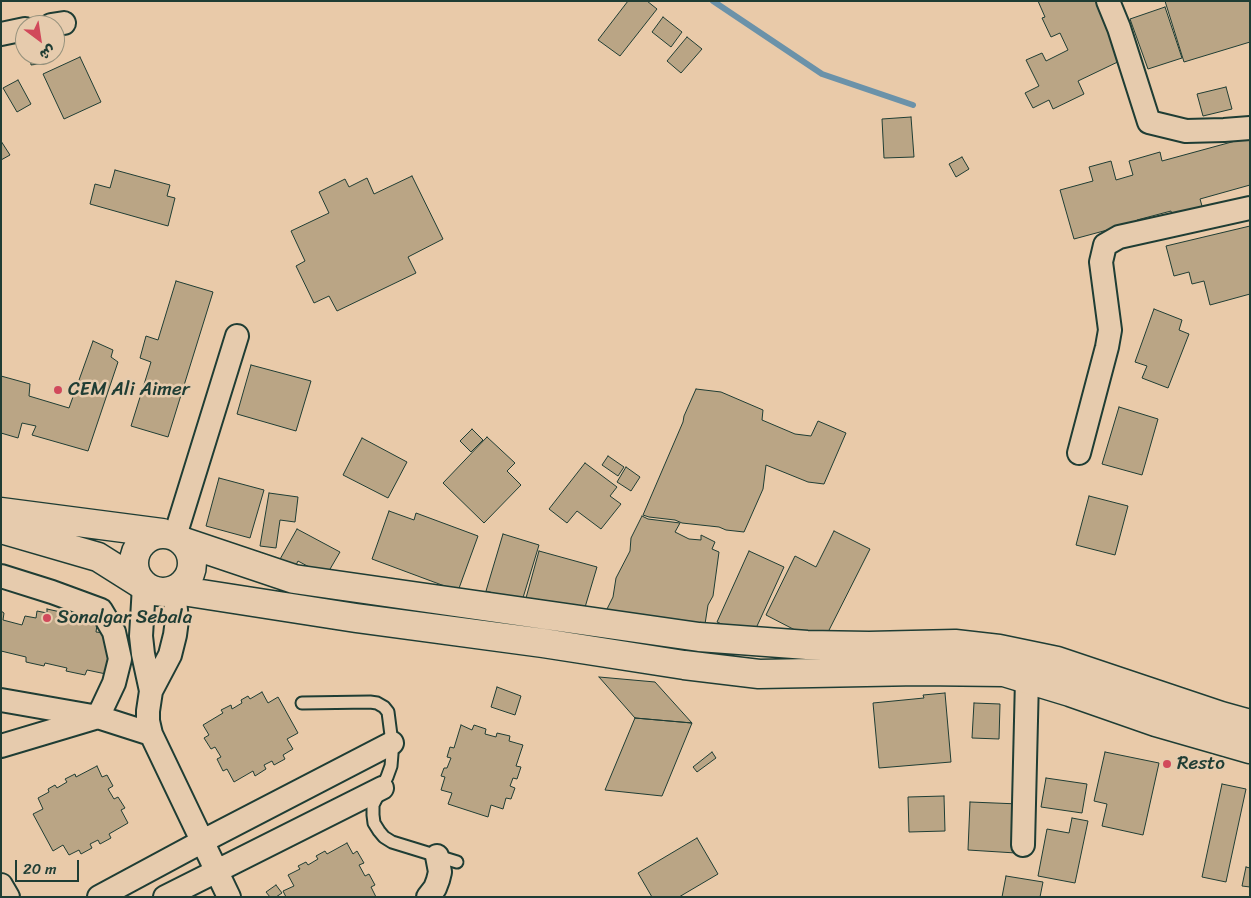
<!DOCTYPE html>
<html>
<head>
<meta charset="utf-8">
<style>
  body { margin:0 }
  #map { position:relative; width:1251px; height:898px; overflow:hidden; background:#e9caa9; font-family:Sriracha,"Playpen Sans Arabic",sans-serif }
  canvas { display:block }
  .frame { position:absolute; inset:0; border:2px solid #1f3d34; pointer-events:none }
  .north { position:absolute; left:15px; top:15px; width:50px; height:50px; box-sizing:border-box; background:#e6cbad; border:1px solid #96927d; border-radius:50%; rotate:149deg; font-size:14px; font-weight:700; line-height:20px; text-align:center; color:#1f3d34 }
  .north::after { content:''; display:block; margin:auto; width:18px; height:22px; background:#d1495b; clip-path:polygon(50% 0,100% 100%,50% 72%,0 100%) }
  .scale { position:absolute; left:15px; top:860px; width:64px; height:22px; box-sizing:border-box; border:2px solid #1f3d34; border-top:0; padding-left:6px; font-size:15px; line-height:18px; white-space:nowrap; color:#1f3d34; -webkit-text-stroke:4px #e6cbad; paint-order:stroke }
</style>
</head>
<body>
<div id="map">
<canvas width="1251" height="898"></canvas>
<div class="frame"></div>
<div class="north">ش</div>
<div class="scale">20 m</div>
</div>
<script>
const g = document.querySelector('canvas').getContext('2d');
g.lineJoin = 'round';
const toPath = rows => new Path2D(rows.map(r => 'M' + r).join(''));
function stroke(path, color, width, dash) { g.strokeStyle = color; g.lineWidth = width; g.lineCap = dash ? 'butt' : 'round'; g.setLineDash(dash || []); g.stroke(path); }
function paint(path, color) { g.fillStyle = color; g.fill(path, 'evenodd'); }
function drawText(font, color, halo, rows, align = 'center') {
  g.font = font + ' Sriracha,sans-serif'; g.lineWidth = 5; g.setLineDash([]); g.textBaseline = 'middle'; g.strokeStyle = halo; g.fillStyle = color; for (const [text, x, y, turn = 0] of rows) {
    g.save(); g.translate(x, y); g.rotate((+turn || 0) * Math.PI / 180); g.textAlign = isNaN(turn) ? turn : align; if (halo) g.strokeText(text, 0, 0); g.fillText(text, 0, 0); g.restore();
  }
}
const stream = toPath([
  [713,1,822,74,913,105]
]);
const building = toPath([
  [628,1,647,1,657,9,620,56,598,40,628,1],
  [1038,1,1099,1,1126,58,1078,81,1084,94,1053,109,1049,100,1033,108,1025,93,1039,86,1026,60,1042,53,1046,61,1068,50,1060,33,1051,37,1042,18,1045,17,1038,1],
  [1165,1,1250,1,1250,42,1184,62,1165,1],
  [1165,7,1182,58,1148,69,1130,19,1165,7],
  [663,17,682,32,671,47,652,32,663,17],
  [687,37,702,49,681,73,667,61,687,37],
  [30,55,46,55,46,63,31,65,30,55],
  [80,57,101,102,64,119,43,74,80,57],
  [18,80,31,104,17,112,3,88,18,80],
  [1226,87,1232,109,1203,116,1197,94,1226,87],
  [911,117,914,157,884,158,882,119,911,117],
  [1250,137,1250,185,1200,199,1204,213,1173,221,1171,211,1137,220,1137,222,1074,239,1060,190,1093,181,1089,167,1111,161,1116,180,1133,175,1129,161,1160,152,1162,161,1250,137],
  [1,141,10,155,1,160,1,141],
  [962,157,969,169,956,177,949,164,962,157],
  [115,170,170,185,167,196,175,198,168,226,90,204,95,184,110,188,115,170],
  [412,176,443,239,408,257,416,273,337,311,329,296,314,303,296,266,305,261,291,231,329,213,319,192,345,179,349,187,367,178,374,194,412,176],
  [1250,226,1250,294,1210,305,1204,281,1192,284,1189,272,1174,276,1166,246,1250,226],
  [176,281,213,292,168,437,131,426,151,362,140,358,146,336,158,340,176,281],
  [1154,309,1182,320,1179,330,1189,334,1168,388,1142,378,1147,366,1135,362,1154,309],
  [93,341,113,350,111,357,118,362,88,451,32,435,36,426,22,423,18,438,1,433,1,376,30,384,29,396,69,408,93,341],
  [251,365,311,381,296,431,237,414,251,365],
  [696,389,721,392,763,410,762,420,795,434,811,436,818,421,846,433,824,484,808,482,766,465,763,489,744,532,726,530,719,527,682,523,675,520,649,517,643,515,683,422,684,416,696,389],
  [1119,407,1158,419,1142,475,1102,464,1119,407],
  [472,429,483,440,471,452,460,441,472,429],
  [487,437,515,463,507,471,521,485,484,523,443,483,487,437],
  [362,438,407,462,388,498,343,475,362,438],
  [608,456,624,467,618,476,602,465,608,456],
  [585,463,617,487,610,496,621,504,601,529,577,511,567,523,549,509,585,463],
  [626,467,640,477,631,491,617,482,626,467],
  [219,478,264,490,250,538,206,526,219,478],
  [269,493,298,497,295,522,280,520,276,548,260,546,269,493],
  [1089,496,1128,506,1115,555,1076,545,1089,496],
  [389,511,414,520,416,513,478,536,458,591,372,559,389,511],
  [642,516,648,519,680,523,675,532,689,539,701,540,701,535,715,542,712,549,719,552,713,596,708,605,705,624,606,611,613,597,616,578,630,551,631,538,642,516],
  [297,529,340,552,326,576,298,561,294,569,279,561,297,529],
  [834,531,870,549,822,644,766,615,795,556,816,567,834,531],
  [503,534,539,545,522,601,486,591,503,534],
  [539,551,597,567,583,614,526,598,539,551],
  [749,551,784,567,752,637,717,622,749,551],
  [47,609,88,618,87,622,97,625,96,632,105,633,104,643,113,644,106,674,87,670,85,675,66,671,67,668,45,663,44,666,26,662,26,657,1,651,1,611,4,613,3,620,22,625,25,616,36,618,37,611,47,613,47,609],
  [599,677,655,682,692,723,635,718,599,677],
  [497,687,521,696,515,715,491,707,497,687],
  [262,692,268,703,278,697,298,733,287,739,293,749,283,755,285,759,274,765,272,761,264,765,266,769,255,776,253,771,234,782,227,769,223,771,217,759,221,757,215,747,211,749,204,738,209,735,203,725,223,713,221,710,231,705,232,709,242,703,241,700,248,696,250,699,262,692],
  [945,693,951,762,879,768,873,703,924,698,923,695,945,693],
  [974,703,1000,704,999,739,972,738,974,703],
  [635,718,692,723,662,796,605,790,635,718],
  [461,725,472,730,474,725,486,729,485,734,496,737,497,733,510,736,509,741,523,745,516,766,521,767,517,779,513,778,510,786,515,788,511,799,506,798,503,809,491,805,488,817,448,804,452,793,441,790,445,777,441,776,444,768,447,768,451,758,447,757,450,747,454,748,461,725],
  [712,752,716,758,697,772,693,767,712,752],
  [1105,752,1159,763,1143,835,1102,826,1107,804,1094,801,1105,752],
  [97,766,102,777,107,775,113,786,108,789,114,799,118,797,125,808,121,810,128,823,109,834,111,838,100,844,98,840,90,844,92,848,81,854,79,850,69,855,63,845,53,851,33,814,43,809,38,798,49,792,48,789,55,785,57,788,67,782,65,779,75,774,76,777,97,766],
  [1046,778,1087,784,1082,813,1041,807,1046,778],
  [1222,784,1246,789,1226,882,1202,877,1222,784],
  [944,796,945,831,909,832,908,797,944,796],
  [970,802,1019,804,1016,853,968,850,970,802],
  [1072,818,1088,821,1075,883,1038,876,1047,829,1069,833,1072,818],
  [697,838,718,874,679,897,652,897,638,873,697,838],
  [347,843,353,854,357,851,364,863,359,865,365,876,369,874,375,885,371,887,376,897,286,897,283,891,294,886,288,875,300,869,298,866,306,862,308,865,318,859,316,856,325,851,327,854,347,843],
  [1246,867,1250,868,1250,887,1242,886,1246,867],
  [1006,876,1043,882,1040,897,1002,897,1006,876],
  [276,885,282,893,276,897,270,897,266,892,276,885]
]);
const lane = toPath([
  [302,703,370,702,377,703,384,707,388,712,392,743,392,754,391,766,387,777,373,805,373,815,374,823,379,831,384,837,392,842,457,862]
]);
const street = toPath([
  [1108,1,1119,28,1149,122,1186,131,1224,130,1250,128],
  [51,25,64,23],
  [1,34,25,29],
  [1079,453,1107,347,1110,330,1101,262,1105,245,1119,237,1250,208],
  [175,536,237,336],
  [1,576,52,592,101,610,114,632,120,659,114,683,98,717,1,746],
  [144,586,141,636,143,654,151,691],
  [174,591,177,620,175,635,170,655,151,691,148,711,148,721,151,734,229,897],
  [1,700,98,717,151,734],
  [1023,845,1027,679],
  [1,885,8,897],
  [99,897,203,841,392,743],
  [165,897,382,788],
  [428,897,435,888,438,880,440,872,437,856]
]);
const secondary = toPath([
  [1,512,162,533],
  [1,529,98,557,144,586],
  '134 563a29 29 0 1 1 58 0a29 29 0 1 1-58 0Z',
  [184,542,294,579,699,637,807,645,869,646,955,644,999,649,1057,661,1221,716,1250,724],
  [176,590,356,618,543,643,684,665,759,674,919,671,1004,672,1070,692,1156,722,1250,749]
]);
const markers = [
  [58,390,5,"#d1495b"],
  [47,618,5,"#d1495b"],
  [1167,764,5,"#d1495b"]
];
const poiNames = [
  ["CEM Ali Aimer",68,390],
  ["Sonalgar Sebala",57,618],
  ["Resto",1177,764]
];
stroke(stream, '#6b92a9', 6);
paint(building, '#baa585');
stroke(building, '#1f3d34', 1);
stroke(lane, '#1f3d34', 15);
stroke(street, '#1f3d34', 26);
stroke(secondary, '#1f3d34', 31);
stroke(lane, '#e6cbad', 11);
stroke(street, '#e6cbad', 22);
stroke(secondary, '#e6cbad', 28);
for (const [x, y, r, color] of markers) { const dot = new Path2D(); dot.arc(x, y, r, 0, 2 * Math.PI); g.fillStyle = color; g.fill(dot); stroke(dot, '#e6cbad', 2); }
drawText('19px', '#1f3d34', '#e6cbad', poiNames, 'left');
</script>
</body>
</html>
